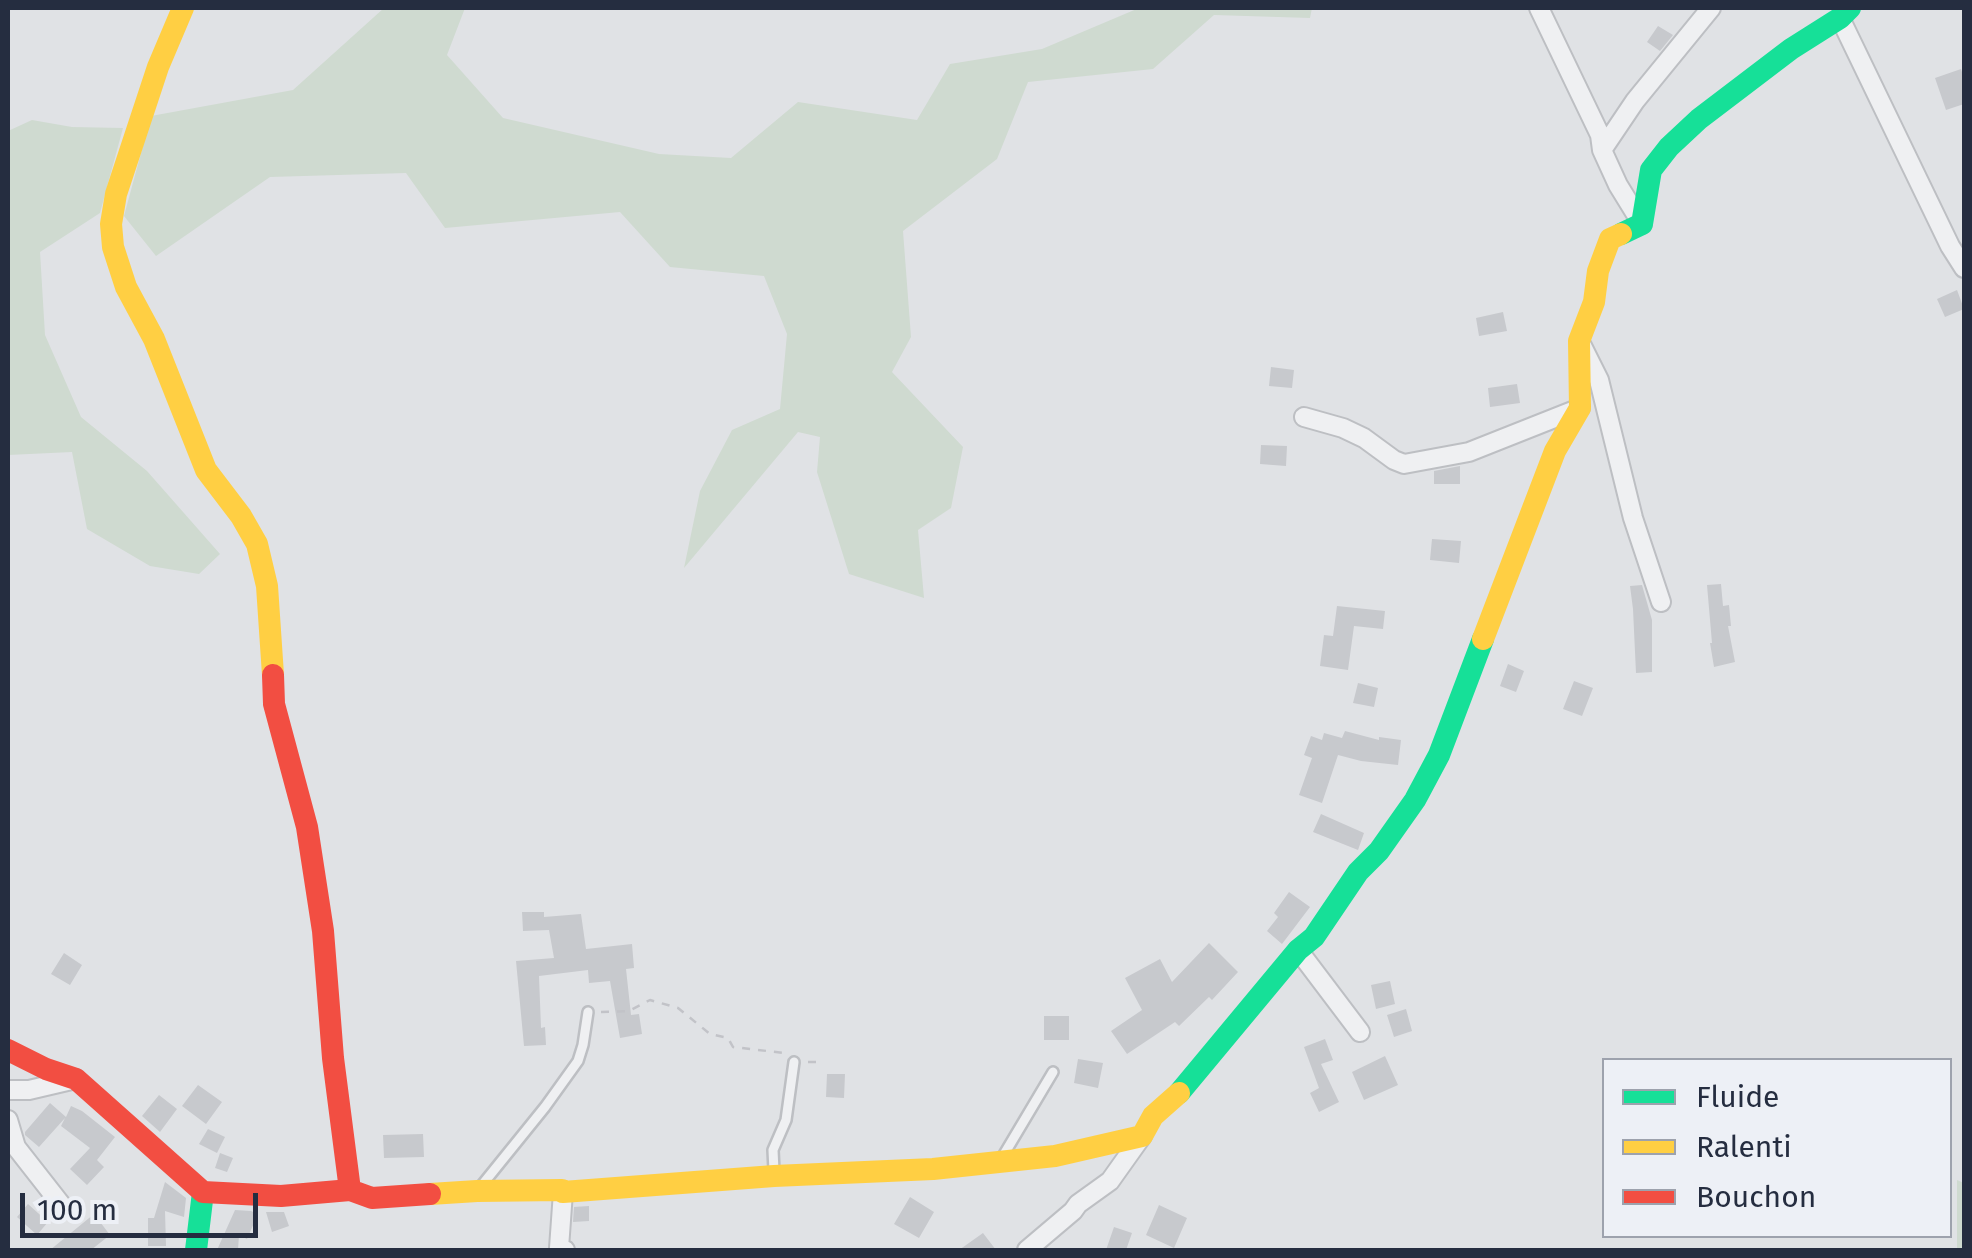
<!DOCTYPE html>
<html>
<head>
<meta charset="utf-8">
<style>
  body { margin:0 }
  #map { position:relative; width:1972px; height:1258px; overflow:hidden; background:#e0e2e5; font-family:"Fira Sans",sans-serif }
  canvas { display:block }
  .frame { position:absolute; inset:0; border:10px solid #252d40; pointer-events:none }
  .legend { position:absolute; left:1602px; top:1058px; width:350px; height:180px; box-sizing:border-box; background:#edf0f6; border:2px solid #9da2ad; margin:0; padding:12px 18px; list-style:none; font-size:30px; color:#252d40 }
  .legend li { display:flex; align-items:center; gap:20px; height:50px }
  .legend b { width:50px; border:2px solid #9da2ad }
  .scale { position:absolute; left:20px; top:1193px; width:238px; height:45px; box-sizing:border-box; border:5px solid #252d40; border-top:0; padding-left:12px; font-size:30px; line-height:35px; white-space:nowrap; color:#252d40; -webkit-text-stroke:8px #edf0f6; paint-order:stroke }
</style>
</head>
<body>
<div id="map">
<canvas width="1972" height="1258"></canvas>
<div class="frame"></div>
<ul class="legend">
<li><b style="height:12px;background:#16e098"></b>Fluide</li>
<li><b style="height:12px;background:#ffcf43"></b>Ralenti</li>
<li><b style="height:12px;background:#f24e42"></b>Bouchon</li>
</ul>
<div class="scale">100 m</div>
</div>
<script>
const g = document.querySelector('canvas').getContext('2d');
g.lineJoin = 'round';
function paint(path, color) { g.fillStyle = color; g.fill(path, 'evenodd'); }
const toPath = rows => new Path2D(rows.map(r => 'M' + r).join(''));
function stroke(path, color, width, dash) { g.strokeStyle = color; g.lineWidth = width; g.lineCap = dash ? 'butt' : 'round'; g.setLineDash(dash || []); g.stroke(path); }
const green = toPath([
  [384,8,465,8,447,55,503,118,659,154,731,158,798,102,917,120,950,64,1042,49,1139,8,1312,8,1310,18,1214,15,1153,69,1028,82,997,159,903,231,911,337,892,372,963,447,951,508,918,530,924,598,849,574,817,472,820,437,798,432,684,568,700,491,732,430,780,409,787,334,764,276,670,267,620,212,445,228,406,173,270,177,156,256,124,216,151,116,293,90],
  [32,120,72,127,123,128,100,213,40,252,45,335,81,417,147,471,220,554,199,574,150,566,87,529,72,452,8,455,8,131],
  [1957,1180,1964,1183,1964,1250,1953,1250,1957,1249]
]);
const building = toPath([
  [1658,26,1673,35,1660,51,1647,42],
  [1961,69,1964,78,1964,104,1946,110,1935,78],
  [1957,290,1964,309,1945,317,1937,299],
  [1503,312,1507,331,1479,336,1476,318],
  [1271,367,1294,370,1292,388,1269,386],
  [1517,384,1520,403,1490,407,1488,388],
  [1261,445,1287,446,1286,466,1260,464],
  [1460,466,1460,484,1434,484,1434,471],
  [1432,539,1461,541,1459,563,1430,560],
  [1721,584,1723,606,1729,605,1731,626,1728,626,1735,662,1714,667,1710,643,1712,643,1707,585],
  [1642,585,1652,620,1652,672,1636,673,1633,609,1630,586],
  [1337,606,1385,611,1383,629,1354,626,1348,670,1320,666,1324,635,1333,636],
  [1508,664,1524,671,1516,692,1500,686],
  [1574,681,1593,688,1582,716,1563,709],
  [1358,683,1378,688,1374,707,1353,703],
  [1345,731,1379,740,1379,737,1401,740,1398,765,1361,761,1338,755,1322,803,1299,795,1312,758,1304,755,1311,736,1322,740,1324,733,1342,738],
  [1321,814,1364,833,1358,850,1313,832],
  [1289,892,1310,907,1282,944,1267,931,1278,917,1274,913],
  [522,912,544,912,544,917,581,914,586,949,632,944,634,968,626,969,631,1015,639,1014,642,1034,620,1038,610,981,589,983,588,970,539,976,541,1028,545,1027,546,1045,524,1046,516,961,554,958,549,930,523,931],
  [1209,943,1238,972,1212,1000,1209,997,1179,1026,1175,1022,1127,1054,1111,1031,1142,1010,1125,978,1160,959,1172,982],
  [64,953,82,965,70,985,51,974],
  [1390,981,1395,1004,1376,1009,1371,985],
  [1406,1009,1412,1031,1394,1037,1387,1015],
  [1044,1016,1069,1016,1069,1040,1044,1040],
  [1325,1039,1333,1060,1321,1064,1339,1102,1319,1112,1310,1093,1319,1088,1304,1047],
  [1385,1056,1398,1085,1364,1100,1352,1072],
  [1078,1059,1103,1063,1098,1088,1074,1083],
  [827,1074,845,1074,844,1098,826,1097],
  [198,1085,222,1102,206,1124,182,1106],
  [159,1095,177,1109,160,1132,142,1116],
  [50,1103,66,1117,71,1106,82,1111,115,1137,97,1160,104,1167,87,1185,70,1169,90,1148,61,1126,65,1118,39,1147,25,1135,25,1132],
  [208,1129,225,1137,217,1153,199,1144],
  [423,1134,424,1157,384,1158,383,1135],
  [220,1153,233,1158,227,1172,215,1168],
  [165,1182,186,1198,184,1217,165,1211,166,1246,148,1246,148,1218,154,1218],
  [910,1197,934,1212,919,1238,894,1224],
  [28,1204,48,1222,37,1235,17,1217],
  [1159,1205,1187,1218,1174,1248,1146,1235],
  [589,1206,589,1221,573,1222,574,1207],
  [235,1210,251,1211,258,1214,247,1239,239,1235,238,1250,217,1250],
  [266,1212,284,1212,289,1226,272,1232],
  [94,1214,110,1235,91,1250,50,1250],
  [1114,1227,1132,1233,1126,1250,1106,1250],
  [983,1233,996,1250,959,1250]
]);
const path = toPath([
  [601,1012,629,1011,650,1000,678,1008,710,1034,728,1038,733,1047,784,1053],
  [808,1062,822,1062]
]);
const lane = toPath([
  [1003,1156,1053,1072],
  [774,1171,773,1150,786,1120,794,1062],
  [482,1185,545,1107,578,1061,583,1045,588,1012]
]);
const street = toPath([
  [1539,8,1600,135,1602,150,1618,185,1642,224],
  [1840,18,1950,246,1964,268],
  [1602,150,1635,101,1711,8],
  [1582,346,1599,380,1633,518,1661,602],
  [1304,417,1343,428,1364,438,1394,460,1404,464,1469,452,1580,408],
  [1298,950,1360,1032],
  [8,1090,29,1090,76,1079],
  [8,1120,16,1147,63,1207],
  [563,1192,559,1248,565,1250],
  [1027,1250,1073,1211,1078,1204,1110,1181,1142,1136]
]);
const fast = toPath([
  [1621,234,1642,224,1651,170,1669,147,1699,119,1791,49,1840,18,1850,8],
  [1179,1093,1298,950,1314,937,1358,872,1379,851,1415,800,1439,755,1483,639],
  [196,1250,203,1192]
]);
const slow = toPath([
  [183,8,158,67,116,194,111,224,113,247,126,287,154,339,206,470,241,516,257,544,267,586,273,675],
  [1483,639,1555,451,1580,408,1579,341,1594,302,1598,271,1610,239,1621,234],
  [430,1194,477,1191,562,1190,563,1192,774,1176,933,1169,1055,1156,1142,1136,1153,1116,1179,1093]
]);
const jam = toPath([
  [273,675,274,704,307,827,323,931,333,1058,350,1190],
  [8,1050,46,1069,76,1079,203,1192,281,1196,350,1190,372,1198,430,1194]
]);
paint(green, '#cfdad0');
paint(building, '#c7c9cd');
stroke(lane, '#bdbfc3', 14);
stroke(street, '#bdbfc3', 22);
stroke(path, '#c2c3c8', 2.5, [8, 8]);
stroke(lane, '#eff0f2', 9);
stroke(street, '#eff0f2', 18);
stroke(fast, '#16e098', 22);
stroke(slow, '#ffcf43', 22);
stroke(jam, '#f24e42', 22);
</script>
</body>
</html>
